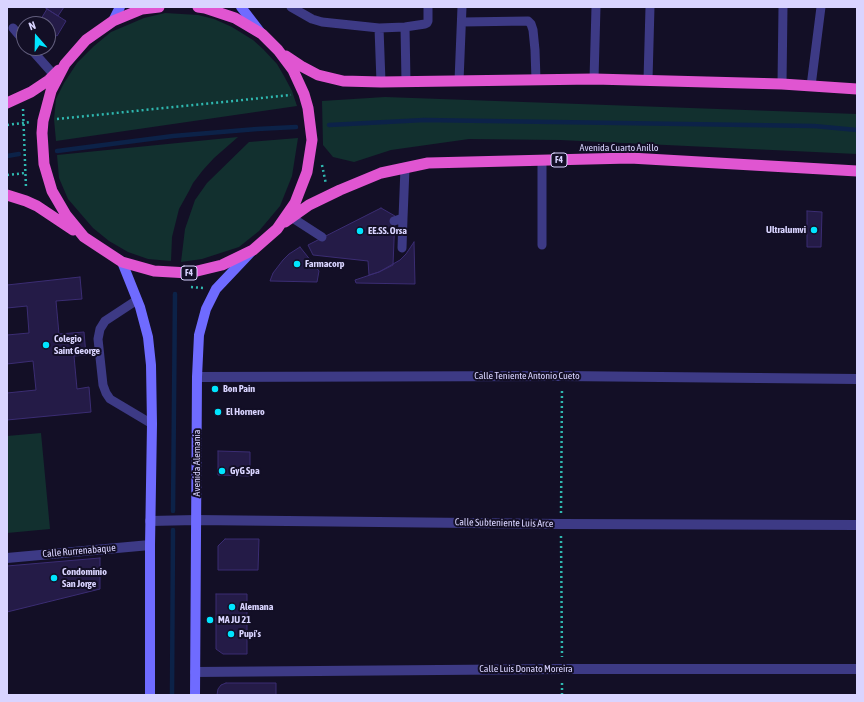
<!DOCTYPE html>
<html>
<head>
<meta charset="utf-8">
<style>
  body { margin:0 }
  #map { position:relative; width:864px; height:702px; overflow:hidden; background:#130f26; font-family:"Asap Condensed",sans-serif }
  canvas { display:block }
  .frame { position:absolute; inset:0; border:8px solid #d9d4ff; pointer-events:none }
  .north { position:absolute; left:16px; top:16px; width:40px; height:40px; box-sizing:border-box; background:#130f26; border:1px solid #625e7d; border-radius:50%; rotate:340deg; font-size:11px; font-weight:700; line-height:16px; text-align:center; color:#d9d4ff }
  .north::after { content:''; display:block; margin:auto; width:14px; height:18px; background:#00e5ff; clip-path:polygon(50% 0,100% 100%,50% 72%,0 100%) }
</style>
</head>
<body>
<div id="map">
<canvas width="864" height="702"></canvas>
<div class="frame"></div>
<div class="north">N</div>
</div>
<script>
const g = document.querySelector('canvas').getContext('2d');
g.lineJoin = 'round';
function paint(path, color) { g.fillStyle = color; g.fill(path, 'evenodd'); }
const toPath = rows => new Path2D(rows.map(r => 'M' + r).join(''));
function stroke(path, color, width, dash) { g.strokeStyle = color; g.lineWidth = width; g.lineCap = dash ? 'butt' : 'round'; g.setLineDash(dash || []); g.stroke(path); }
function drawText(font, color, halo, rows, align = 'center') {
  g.font = font + ' "Asap Condensed",sans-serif'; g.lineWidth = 4; g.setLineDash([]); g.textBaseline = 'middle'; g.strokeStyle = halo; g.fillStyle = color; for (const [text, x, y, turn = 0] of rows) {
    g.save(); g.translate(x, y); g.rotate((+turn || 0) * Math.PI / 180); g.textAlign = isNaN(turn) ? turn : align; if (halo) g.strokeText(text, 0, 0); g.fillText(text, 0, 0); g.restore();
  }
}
const green = toPath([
  [165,13,198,15,214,19,232,27,253,40,263,49,277,64,284,76,292,91,297,106,56,141,54,119,56,99,64,83,77,63,94,46,111,32,144,18],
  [385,97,857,114,857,154,560,140,469,139,391,150,354,162,333,157,323,145,322,101],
  [238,137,214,158,203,170,193,183,189,191,179,209,172,237,171,261,148,259,128,252,109,241,93,228,68,199,59,178,57,155],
  [298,138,292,176,280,206,259,231,239,247,202,259,181,262,185,229,195,200,207,183,249,142],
  [41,433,50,529,7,533,7,436]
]);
const stream = toPath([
  [329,125,424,120,814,126,857,130],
  [57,151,173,136,257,129,296,127],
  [7,156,19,154],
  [173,511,175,294],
  [172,695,173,530]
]);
const building = toPath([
  [44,7,64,7,58,16,44,7],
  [47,9,66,21,57,36,48,31,48,24,38,24,47,9],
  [381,208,395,216,393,265,379,272,369,275,368,261,313,255,308,245,381,208],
  [807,211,822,212,821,247,807,247,807,211],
  [414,242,415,284,356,283,355,280,379,272,400,260,406,254,414,242],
  [300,247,319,271,317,282,270,281,273,273,283,260,289,254,300,247],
  [80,277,82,299,56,301,59,334,84,332,86,355,74,356,77,389,89,387,91,412,7,420,7,393,36,390,33,361,7,364,7,335,29,333,27,306,7,308,7,285,80,277],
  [218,451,250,452,250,476,218,475,218,451],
  [225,539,259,539,258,570,218,570,218,546,225,539],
  [100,558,100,589,7,612,7,566,100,558],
  [216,594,247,594,247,619,216,619,216,594],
  [216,619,247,619,247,654,223,654,216,649,216,619],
  [226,683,276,683,276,695,217,695,218,689,221,685,226,683]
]);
const path = toPath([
  [23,109,26,188],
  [57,119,291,95],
  [7,125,30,122],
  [322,165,326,184],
  [7,175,25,173],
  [191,287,204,288],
  [561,513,562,388],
  [561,536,562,657],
  [562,695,562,682]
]);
const service = toPath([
  [291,7,312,19,322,22,379,28,405,27,425,24,427,23,428,21,428,7],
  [462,22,528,21,531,24,533,30,535,50,536,80],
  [405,27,406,82],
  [13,28,24,41],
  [379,28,381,82],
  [30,48,54,75],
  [594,79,596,7],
  [648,80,650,7],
  [459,81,462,7],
  [782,84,783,7],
  [811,86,821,7],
  [291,217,322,237],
  [394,221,403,218,405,168],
  [542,245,542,160],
  [402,248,403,218],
  [137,300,105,321,100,329,98,339,103,385,106,393,110,399,152,424]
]);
const minor = toPath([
  [197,377,562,376,857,379],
  [150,521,196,520,561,524,857,525],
  [7,558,150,545],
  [195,672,562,669,857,669]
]);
const secondary = toPath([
  [241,7,261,33],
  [113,21,120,7],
  [122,262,140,307,148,337,151,365,152,424,150,545,150,695],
  [195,695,197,377,199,335,206,309,216,289,251,252]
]);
const trunk = toPath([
  [159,7,142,9,113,21,86,40,65,64,51,91,43,121,42,133,44,164,52,191,66,215,84,237,122,262,154,271,189,273,222,265,253,250,277,229,295,203,307,172,312,140,308,108,304,94,293,70,278,50,262,34,235,18,205,8,198,7],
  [286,56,301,66,318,75,343,81,381,82,594,79,782,84,857,89],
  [7,103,31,92,49,80,59,70],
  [7,195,26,201,37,206,73,230],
  [285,222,309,205,340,190,381,173,428,163,630,158,857,171]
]);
const markers = [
  [814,230,4,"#00e5ff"],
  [360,231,4,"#00e5ff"],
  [297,264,4,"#00e5ff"],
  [46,345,4,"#00e5ff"],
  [215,389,4,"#00e5ff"],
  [218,412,4,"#00e5ff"],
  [222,471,4,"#00e5ff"],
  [54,578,4,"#00e5ff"],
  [232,607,4,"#00e5ff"],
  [210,620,4,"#00e5ff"],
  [231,634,4,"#00e5ff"]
];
const shields = [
  [559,160,16],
  [189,273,16]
];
const shieldNames = [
  ["F4",559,160],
  ["F4",189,273]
];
const streetNames = [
  ["Avenida Cuarto Anillo",619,148],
  ["Calle Teniente Antonio Cueto",527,376],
  ["Avenida Alemania",197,463,-90],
  ["Calle Subteniente Luis Arce",504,523,1],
  ["Calle Rurrenabaque",79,551,-5],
  ["Calle Luis Donato Moreira",526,669]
];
const poiNames = [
  ["Ultralumvi",806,230,"right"],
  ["EE.SS. Orsa",368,231],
  ["Farmacorp",305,264],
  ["Colegio",54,339],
  ["Saint George",54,351],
  ["Bon Pain",223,389],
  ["El Hornero",226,412],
  ["GyG Spa",230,471],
  ["Condominio",62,572],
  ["San Jorge",62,584],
  ["Alemana",240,607],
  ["MA JU 21",218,620],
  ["Pupí's",239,634]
];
paint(green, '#12302f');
stroke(stream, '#0c2248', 4.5);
paint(building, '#241b47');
stroke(building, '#3b2d73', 1);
stroke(path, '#2fb8b0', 2.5, [2, 3]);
stroke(service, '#3d3a85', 9);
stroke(minor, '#3d3a85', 10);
stroke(secondary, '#6f6bff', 10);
stroke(trunk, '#e055d1', 11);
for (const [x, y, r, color] of markers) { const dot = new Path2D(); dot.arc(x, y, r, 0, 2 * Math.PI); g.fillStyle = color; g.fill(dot); stroke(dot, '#130f26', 1.5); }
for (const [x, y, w] of shields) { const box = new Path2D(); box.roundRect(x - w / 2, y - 7, w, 14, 3); g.fillStyle = '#130f26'; g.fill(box); stroke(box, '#d9d4ff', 1); }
drawText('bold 9px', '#d9d4ff', null, shieldNames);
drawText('10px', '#d9d4ff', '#130f26', streetNames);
drawText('bold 10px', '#d9d4ff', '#130f26', poiNames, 'left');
</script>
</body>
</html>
